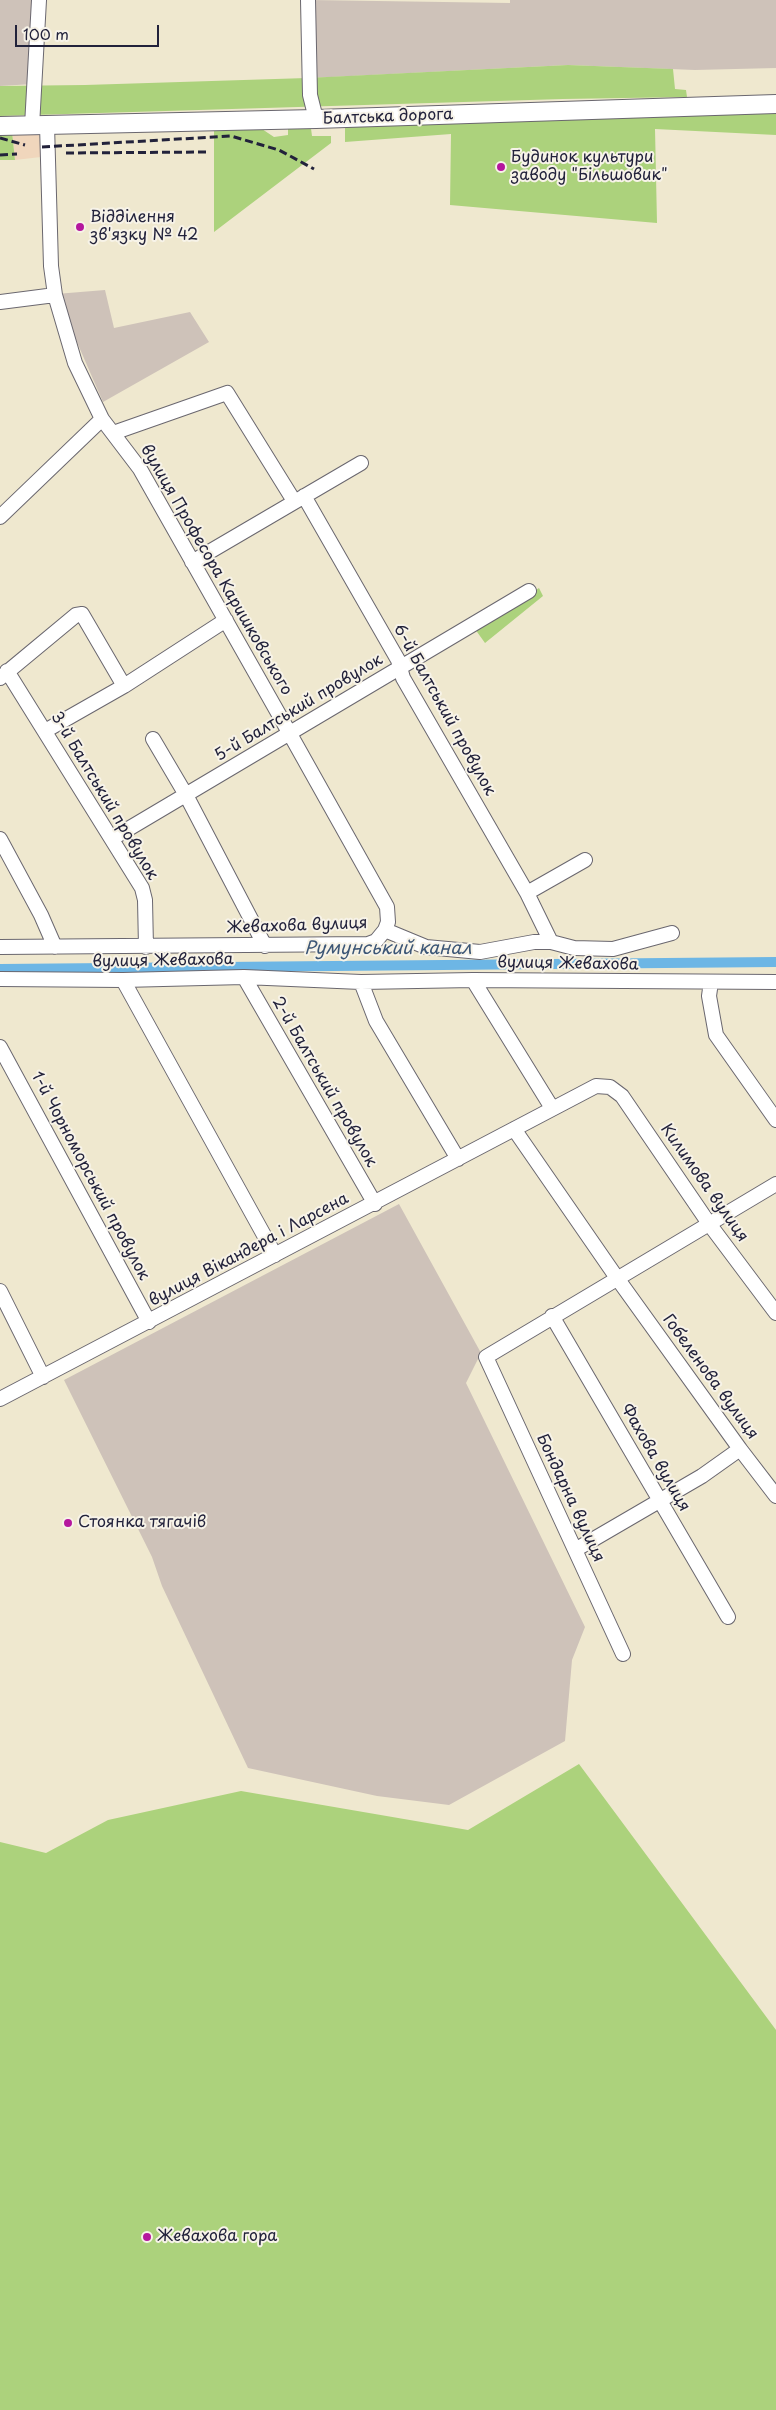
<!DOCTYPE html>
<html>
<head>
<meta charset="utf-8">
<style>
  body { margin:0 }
  #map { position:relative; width:776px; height:2410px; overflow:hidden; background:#efe8cf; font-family:"Playpen Sans",sans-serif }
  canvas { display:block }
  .scale { position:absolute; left:15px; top:25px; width:144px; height:22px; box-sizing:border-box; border:2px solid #22223b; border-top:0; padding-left:6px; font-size:15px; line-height:18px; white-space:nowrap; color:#22223b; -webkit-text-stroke:4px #f7f3e8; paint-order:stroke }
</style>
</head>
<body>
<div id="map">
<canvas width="776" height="2410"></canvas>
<div class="scale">100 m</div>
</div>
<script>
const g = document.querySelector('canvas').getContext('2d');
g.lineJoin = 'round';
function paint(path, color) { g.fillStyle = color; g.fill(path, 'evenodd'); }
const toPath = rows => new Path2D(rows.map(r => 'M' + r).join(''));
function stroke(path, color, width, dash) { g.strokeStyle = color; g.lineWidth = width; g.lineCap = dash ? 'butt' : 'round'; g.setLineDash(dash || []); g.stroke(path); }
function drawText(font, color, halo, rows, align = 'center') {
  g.font = font + ' "Playpen Sans",sans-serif'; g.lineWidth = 4; g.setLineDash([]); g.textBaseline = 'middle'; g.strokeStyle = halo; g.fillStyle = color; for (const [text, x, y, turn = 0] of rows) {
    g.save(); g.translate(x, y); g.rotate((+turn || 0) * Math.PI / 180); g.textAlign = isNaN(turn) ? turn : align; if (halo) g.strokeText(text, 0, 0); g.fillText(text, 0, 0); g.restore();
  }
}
const built = toPath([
  [39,130,41,157,15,160,12,132]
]);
const industrial = toPath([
  [0,0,37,0,33,84,0,86],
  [310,0,510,3,510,0,776,0,776,68,695,70,568,65,312,78],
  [105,290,114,328,190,312,209,342,103,402,56,294],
  [399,1204,481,1353,466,1383,585,1627,572,1660,565,1741,449,1805,377,1796,248,1768,162,1586,152,1557,64,1380]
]);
const green = toPath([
  [568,65,673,69,675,89,686,90,687,97,563,99,0,116,0,86,85,85,307,78],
  [776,111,776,135,655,129,657,223,450,205,451,134,345,142,345,122],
  [310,121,312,136,331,136,331,143,214,232,214,127,256,125,274,137,288,135,288,122],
  [0,132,12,132,15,160,0,160],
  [539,588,543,596,485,643,475,629],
  [579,1764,776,2030,776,2410,0,2410,0,1842,46,1853,108,1820,241,1791,468,1830]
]);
const canal = toPath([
  [0,969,776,962]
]);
const minor = toPath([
  [308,0,310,95,316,119],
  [32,126,39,0],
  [0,302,55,295],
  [113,433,227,393,294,501],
  [304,496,398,660,403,678,527,893,551,942],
  [0,517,102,419],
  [192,562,361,463],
  [7,671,142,888,145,900,146,947],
  [0,678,76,615,82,614,124,686],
  [45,731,124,686,226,620],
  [153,739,186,795,265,946],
  [113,838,529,591],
  [0,839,41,915,55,947],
  [527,893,585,860],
  [385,930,426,947,480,952,534,942,551,942,574,948,613,949,672,933],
  [0,947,368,944,376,941,385,930,388,922,387,907,290,734,140,469,102,419,75,363,55,295,51,266,47,125],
  [244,977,375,1204],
  [0,979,123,980,244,977,361,982,473,980,776,982],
  [123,980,275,1255],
  [473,980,552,1108],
  [361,982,376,1021,458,1159],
  [711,982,709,996,716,1035,776,1120],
  [0,1047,149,1322],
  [514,1129,617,1278,740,1449,776,1496],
  [0,1291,43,1377],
  [552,1316,728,1617],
  [0,1399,596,1086,610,1087,622,1096,710,1225,776,1313],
  [575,1550,702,1476,740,1449],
  [623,1654,486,1357,776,1184]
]);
const major = toPath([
  [0,126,316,119,776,104]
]);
const rail = toPath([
  [0,138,25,145],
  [42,147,231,136,279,150,314,169],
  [66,153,206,152],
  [0,155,17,154]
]);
const markers = [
  [501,167,5,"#b5179e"],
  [80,227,5,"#b5179e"],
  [68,1523,5,"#b5179e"],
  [147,2237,5,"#b5179e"]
];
const streetNames = [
  ["Балтська дорога",388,117,-2],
  ["вулиця Професора Каришковського",216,570,60],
  ["5-й Балтський провулок",299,708,-31],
  ["6-й Балтський провулок",444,710,61],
  ["3-й Балтський провулок",104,796,59],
  ["Жевахова вулиця",297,926,-2],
  ["вулиця Жевахова",163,961,-1],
  ["вулиця Жевахова",568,964,1],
  ["2-й Балтський провулок",324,1082,60],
  ["1-й Чорноморський провулок",90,1176,62],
  ["Килимова вулиця",704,1183,55],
  ["вулиця Вікандера і Ларсена",249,1250,-28],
  ["Гобеленова вулиця",710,1377,54],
  ["Фахова вулиця",655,1458,60],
  ["Бондарна вулиця",570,1498,65]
];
const poiNames = [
  ["Будинок культури",511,158],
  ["заводу \"Більшовик\"",511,176],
  ["Відділення",90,218],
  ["зв'язку № 42",90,236],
  ["Стоянка тягачів",78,1523],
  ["Жевахова гора",157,2237]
];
const waterNames = [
  ["Румунський канал",388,949]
];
paint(built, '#f0d6bc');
paint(industrial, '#cec2b9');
paint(green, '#acd27c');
stroke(canal, '#6db6e5', 10);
stroke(minor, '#6a676f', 16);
stroke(major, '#6a676f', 20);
stroke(minor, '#fff', 14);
stroke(major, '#fff', 18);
stroke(rail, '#22223b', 3, [8, 4]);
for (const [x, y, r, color] of markers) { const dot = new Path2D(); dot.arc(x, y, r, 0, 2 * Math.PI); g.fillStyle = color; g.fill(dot); stroke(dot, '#f7f3e8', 2); }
drawText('16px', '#22223b', '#f7f3e8', streetNames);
drawText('16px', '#22223b', '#f7f3e8', poiNames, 'left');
drawText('italic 18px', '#3c5676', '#f7f3e8', waterNames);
</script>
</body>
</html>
